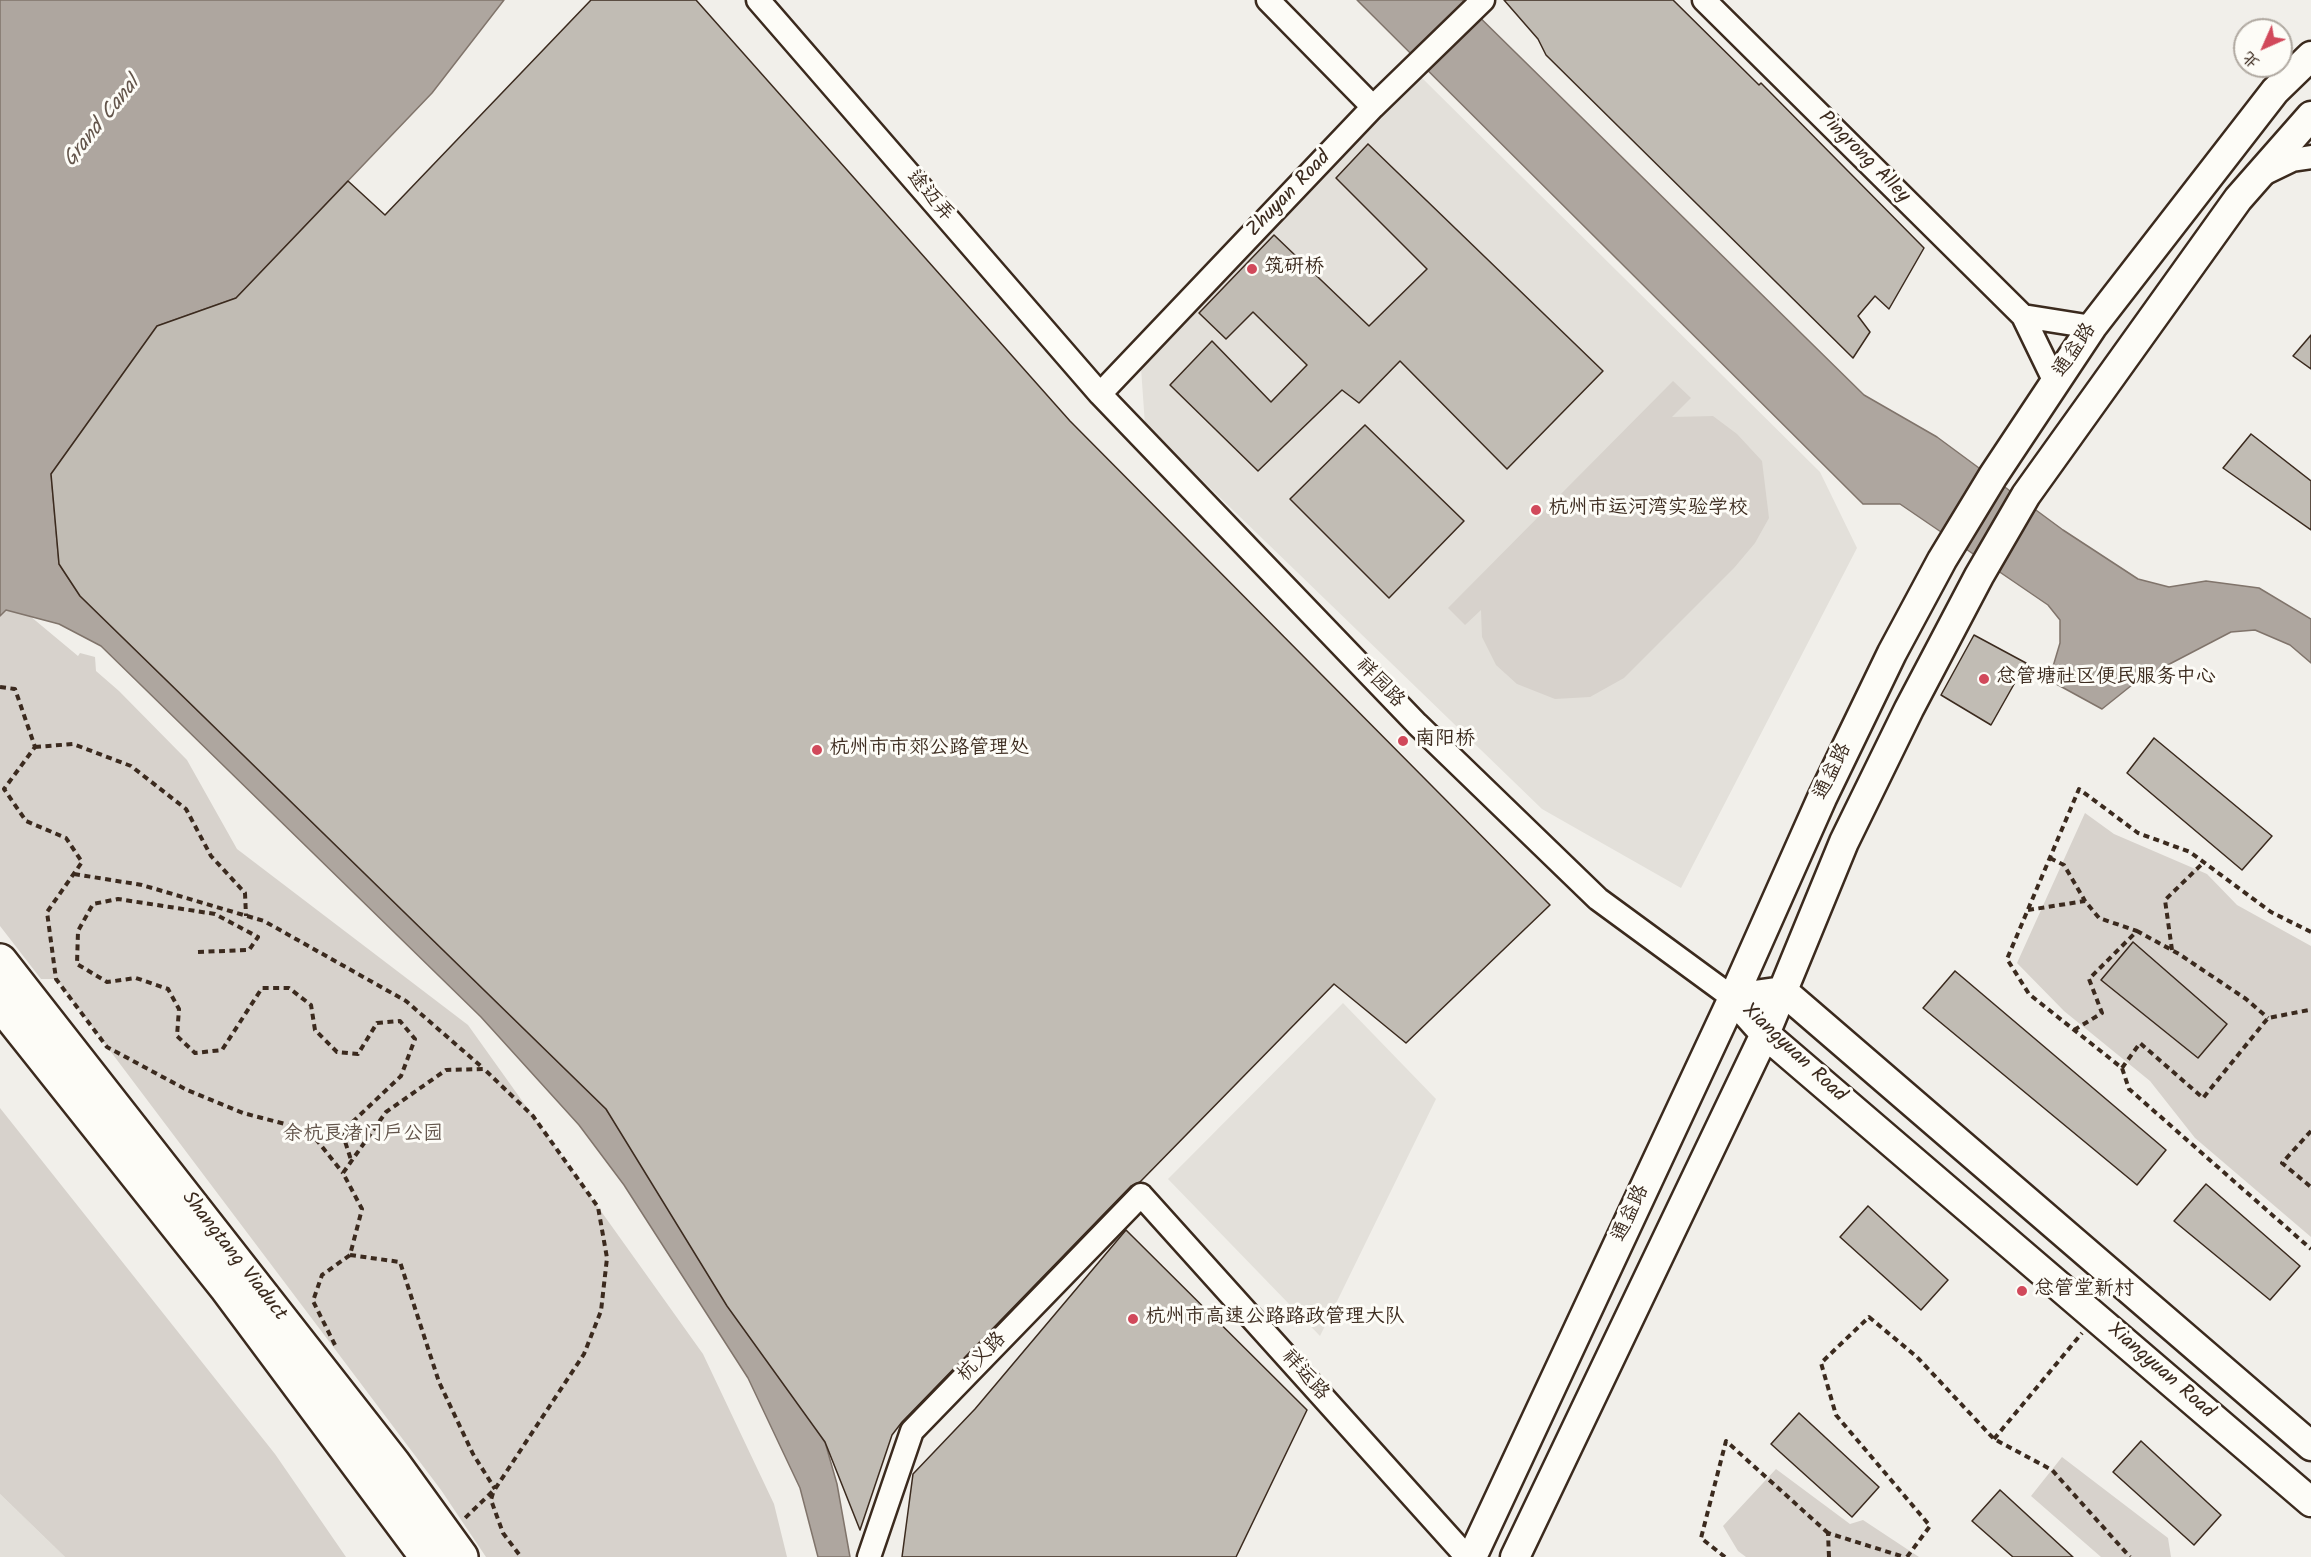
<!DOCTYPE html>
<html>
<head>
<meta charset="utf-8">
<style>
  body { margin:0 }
  #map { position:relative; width:2311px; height:1557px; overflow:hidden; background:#f1efea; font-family:Kalam,"LXGW WenKai TC",sans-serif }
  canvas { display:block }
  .north { position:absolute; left:2233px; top:18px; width:60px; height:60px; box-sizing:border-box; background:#fdfcf7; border:2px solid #afa8a0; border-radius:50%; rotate:225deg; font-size:16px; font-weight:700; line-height:24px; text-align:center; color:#3b2a1e }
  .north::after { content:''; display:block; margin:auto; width:21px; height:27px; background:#d1495b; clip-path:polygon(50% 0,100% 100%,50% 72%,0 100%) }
</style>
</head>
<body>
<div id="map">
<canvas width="2311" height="1557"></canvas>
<div class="north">北</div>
</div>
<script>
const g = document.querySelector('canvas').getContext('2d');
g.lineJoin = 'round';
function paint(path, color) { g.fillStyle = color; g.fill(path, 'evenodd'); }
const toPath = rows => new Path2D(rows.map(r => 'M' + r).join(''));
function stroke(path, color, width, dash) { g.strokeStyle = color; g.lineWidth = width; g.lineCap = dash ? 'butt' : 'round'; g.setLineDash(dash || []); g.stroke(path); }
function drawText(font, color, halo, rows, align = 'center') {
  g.font = font + ' Kalam,"LXGW WenKai TC",sans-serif'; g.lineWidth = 6; g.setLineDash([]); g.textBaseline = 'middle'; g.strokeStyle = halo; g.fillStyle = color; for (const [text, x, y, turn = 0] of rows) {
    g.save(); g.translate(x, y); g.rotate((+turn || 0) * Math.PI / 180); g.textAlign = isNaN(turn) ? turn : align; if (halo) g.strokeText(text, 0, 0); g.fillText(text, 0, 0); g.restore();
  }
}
const built = toPath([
  [1420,76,1820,472,1857,548,1681,888,1542,809,1145,425,1141,368],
  [1343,1003,1436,1099,1320,1336,1168,1179],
  [0,1494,65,1557,0,1557]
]);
const green = toPath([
  [1673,381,1691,398,1672,417,1713,416,1737,434,1762,461,1769,518,1755,543,1734,568,1624,678,1590,697,1555,699,1517,684,1496,665,1482,637,1481,610,1465,625,1448,608],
  [0,575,30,616,78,656,80,653,95,657,96,671,119,691,187,760,237,849,468,1025,703,1354,774,1504,787,1557,486,1557,441,1490,56,979,41,979,0,926],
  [2085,813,2114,834,2207,874,2237,905,2311,946,2311,1237,2195,1138,2150,1081,2064,1011,2017,963],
  [0,1108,275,1454,346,1557,65,1557,0,1494],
  [2062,1457,2168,1538,2171,1557,2101,1557,2031,1496],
  [1776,1469,1850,1524,1863,1520,1919,1557,1746,1557,1738,1551,1723,1526]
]);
const water = toPath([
  [0,0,504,0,432,93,236,298,157,326,51,474,59,564,80,596,606,1109,825,1442,837,1484,850,1557,818,1557,800,1488,748,1378,624,1185,579,1125,481,1017,101,646,59,624,6,610,0,616,0,0],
  [1357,0,1462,0,1864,395,1937,437,2063,530,2138,579,2169,587,2206,581,2259,588,2311,619,2311,663,2290,645,2255,630,2231,632,2137,681,2102,709,2049,680,2060,643,2060,620,2048,605,1900,504,1863,504,1357,0]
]);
const building = toPath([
  [591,0,696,0,1070,421,1550,905,1406,1043,1334,984,1140,1182,1131,1186,902,1422,892,1435,860,1530,825,1442,727,1306,606,1109,80,596,59,564,51,474,157,326,236,298,348,181,385,215,591,0],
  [1504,0,1673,0,1759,85,1761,83,1924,248,1889,309,1875,296,1858,316,1870,332,1853,358,1546,55,1538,39,1504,0],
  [1368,144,1603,371,1507,469,1400,361,1359,403,1342,390,1258,471,1170,385,1212,341,1271,402,1307,365,1253,312,1226,339,1199,313,1274,235,1369,326,1427,269,1336,178,1368,144],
  [2311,335,2311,369,2293,356,2311,335],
  [1365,425,1464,521,1389,598,1290,499,1365,425],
  [2251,434,2311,481,2311,530,2223,468,2251,434],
  [1974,635,2026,663,1991,725,1941,695,1974,635],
  [2154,738,2272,836,2242,870,2127,773,2154,738],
  [2133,942,2227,1024,2198,1058,2101,980,2133,942],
  [1955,971,2166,1150,2137,1185,1923,1008,1955,971],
  [2206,1184,2300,1266,2270,1300,2174,1221,2206,1184],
  [1868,1206,1948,1280,1921,1310,1840,1237,1868,1206],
  [1126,1230,1307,1410,1236,1557,902,1557,913,1474,975,1409,1126,1230],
  [1799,1413,1879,1487,1852,1517,1771,1444,1799,1413],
  [2141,1441,2221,1515,2194,1545,2113,1472,2141,1441],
  [2000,1490,2073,1557,2013,1557,1972,1521,2000,1490]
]);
const path = toPath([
  [0,687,15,689,35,747,4,789,26,821,66,838,82,862,47,912,56,979,107,1047,187,1090,243,1113,285,1124,315,1138,343,1173],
  [35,747,73,744,131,766,186,809,211,856,245,893,246,916],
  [2050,858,2064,865,2085,901],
  [74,874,142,885,264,921,406,1001,483,1068],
  [2028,910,2085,901,2099,918,2137,931],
  [2311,932,2271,912,2190,852,2138,833,2079,789,2007,959,2029,994,2122,1068,2129,1089,2311,1249],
  [2172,950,2165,900,2204,862],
  [198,952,249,950,258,937,215,914,118,899,93,904,78,931,77,964,107,982,136,978,168,989,179,1009,177,1036,195,1053,222,1050,262,988,289,988,311,1005,315,1030,337,1052,358,1054,377,1023,400,1021,415,1039,401,1076,342,1132,351,1160],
  [2074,1030,2102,1013,2089,979,2137,931,2179,954,2246,999,2268,1018],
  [2122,1068,2140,1043,2203,1098,2268,1018,2309,1010,2311,1012],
  [2311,1131,2282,1163,2311,1187],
  [350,1255,400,1262,439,1382,473,1454,495,1489],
  [335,1345,313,1301,322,1275,350,1255,362,1209,343,1173,386,1112,446,1070,484,1069,533,1116,598,1207,607,1258,601,1311,584,1354,495,1489,463,1520],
  [1994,1439,2082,1333],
  [493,1493,491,1500,503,1533,521,1557],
  [1725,1557,1701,1538,1726,1441,1828,1533],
  [1829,1557,1828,1533,1904,1557],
  [1907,1557,1930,1526,1836,1415,1821,1363,1869,1317,1917,1357,1994,1439,2052,1470,2130,1557]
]);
const minor = toPath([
  [758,0,1100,394,1417,724,1598,899,1733,998],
  [1268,0,1373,107],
  [1704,0,2023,316,2055,382],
  [2263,174,2292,160,2311,157],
  [2023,316,2092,327],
  [1100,394,1373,107,1483,0],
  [869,1557,912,1431,1141,1195,1467,1557]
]);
const major = toPath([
  [1733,998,1765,1034,2311,1502],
  [1733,998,1783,991,2311,1446],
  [1472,1557,1733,998,1822,798,1892,653,1942,560,1993,476,2092,327,2275,91,2311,56],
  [1515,1557,1765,1034,1844,842,1909,709,1979,576,2026,495,2238,199,2311,116]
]);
const highway = toPath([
  [0,961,393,1463,461,1557],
  [0,1003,226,1287,427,1557]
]);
const markers = [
  [1252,269,6,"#d1495b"],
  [1536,510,6,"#d1495b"],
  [1984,679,6,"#d1495b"],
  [1403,741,6,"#d1495b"],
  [817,750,6,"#d1495b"],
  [2022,1291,6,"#d1495b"],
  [1133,1319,6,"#d1495b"]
];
const streetNames = [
  ["Pingrong Alley",1863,158,45],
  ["Zhuyan Road",1290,195,-46],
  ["途迈弄",929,197,49],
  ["通益路",2076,351,-56],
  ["祥园路",1379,684,46],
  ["通益路",1834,772,-64],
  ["Xiangyuan Road",1793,1054,43],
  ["通益路",1632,1214,-65],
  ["Shangtang Viaduct",233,1257,52],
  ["杭义路",983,1358,-46],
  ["Xiangyuan Road",2160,1372,41],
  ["祥运路",1304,1376,48]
];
const poiNames = [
  ["筑研桥",1264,269],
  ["杭州市运河湾实验学校",1548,510],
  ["总管塘社区便民服务中心",1996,679],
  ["南阳桥",1415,741],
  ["杭州市市郊公路管理处",829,750],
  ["总管堂新村",2034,1291],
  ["杭州市高速公路路政管理大队",1145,1319]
];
const parkNames = [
  ["余杭良渚门户公园",363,1136]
];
const waterNames = [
  ["Grand Canal",103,123,-51]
];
paint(built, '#e3e0da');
paint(green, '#d7d2cc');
paint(water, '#aea69f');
stroke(water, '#80746b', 1.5);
paint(building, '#c1bcb4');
stroke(building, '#3b2a1e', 1.5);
stroke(minor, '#3b2a1e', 27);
stroke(major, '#3b2a1e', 33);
stroke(highway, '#3b2a1e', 38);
stroke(path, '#3b2a1e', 4, [6, 4.5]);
stroke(minor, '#fdfcf7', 22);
stroke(major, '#fdfcf7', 28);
stroke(highway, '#fdfcf7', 33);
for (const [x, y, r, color] of markers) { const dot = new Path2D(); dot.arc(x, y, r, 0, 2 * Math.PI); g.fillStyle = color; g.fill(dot); stroke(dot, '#fdfcf7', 2); }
drawText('20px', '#3b2a1e', '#fdfcf7', streetNames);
drawText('20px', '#3b2a1e', '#fdfcf7', poiNames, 'left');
drawText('20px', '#62544a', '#fdfcf7', parkNames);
drawText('italic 21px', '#63554b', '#fdfcf7', waterNames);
</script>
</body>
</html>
